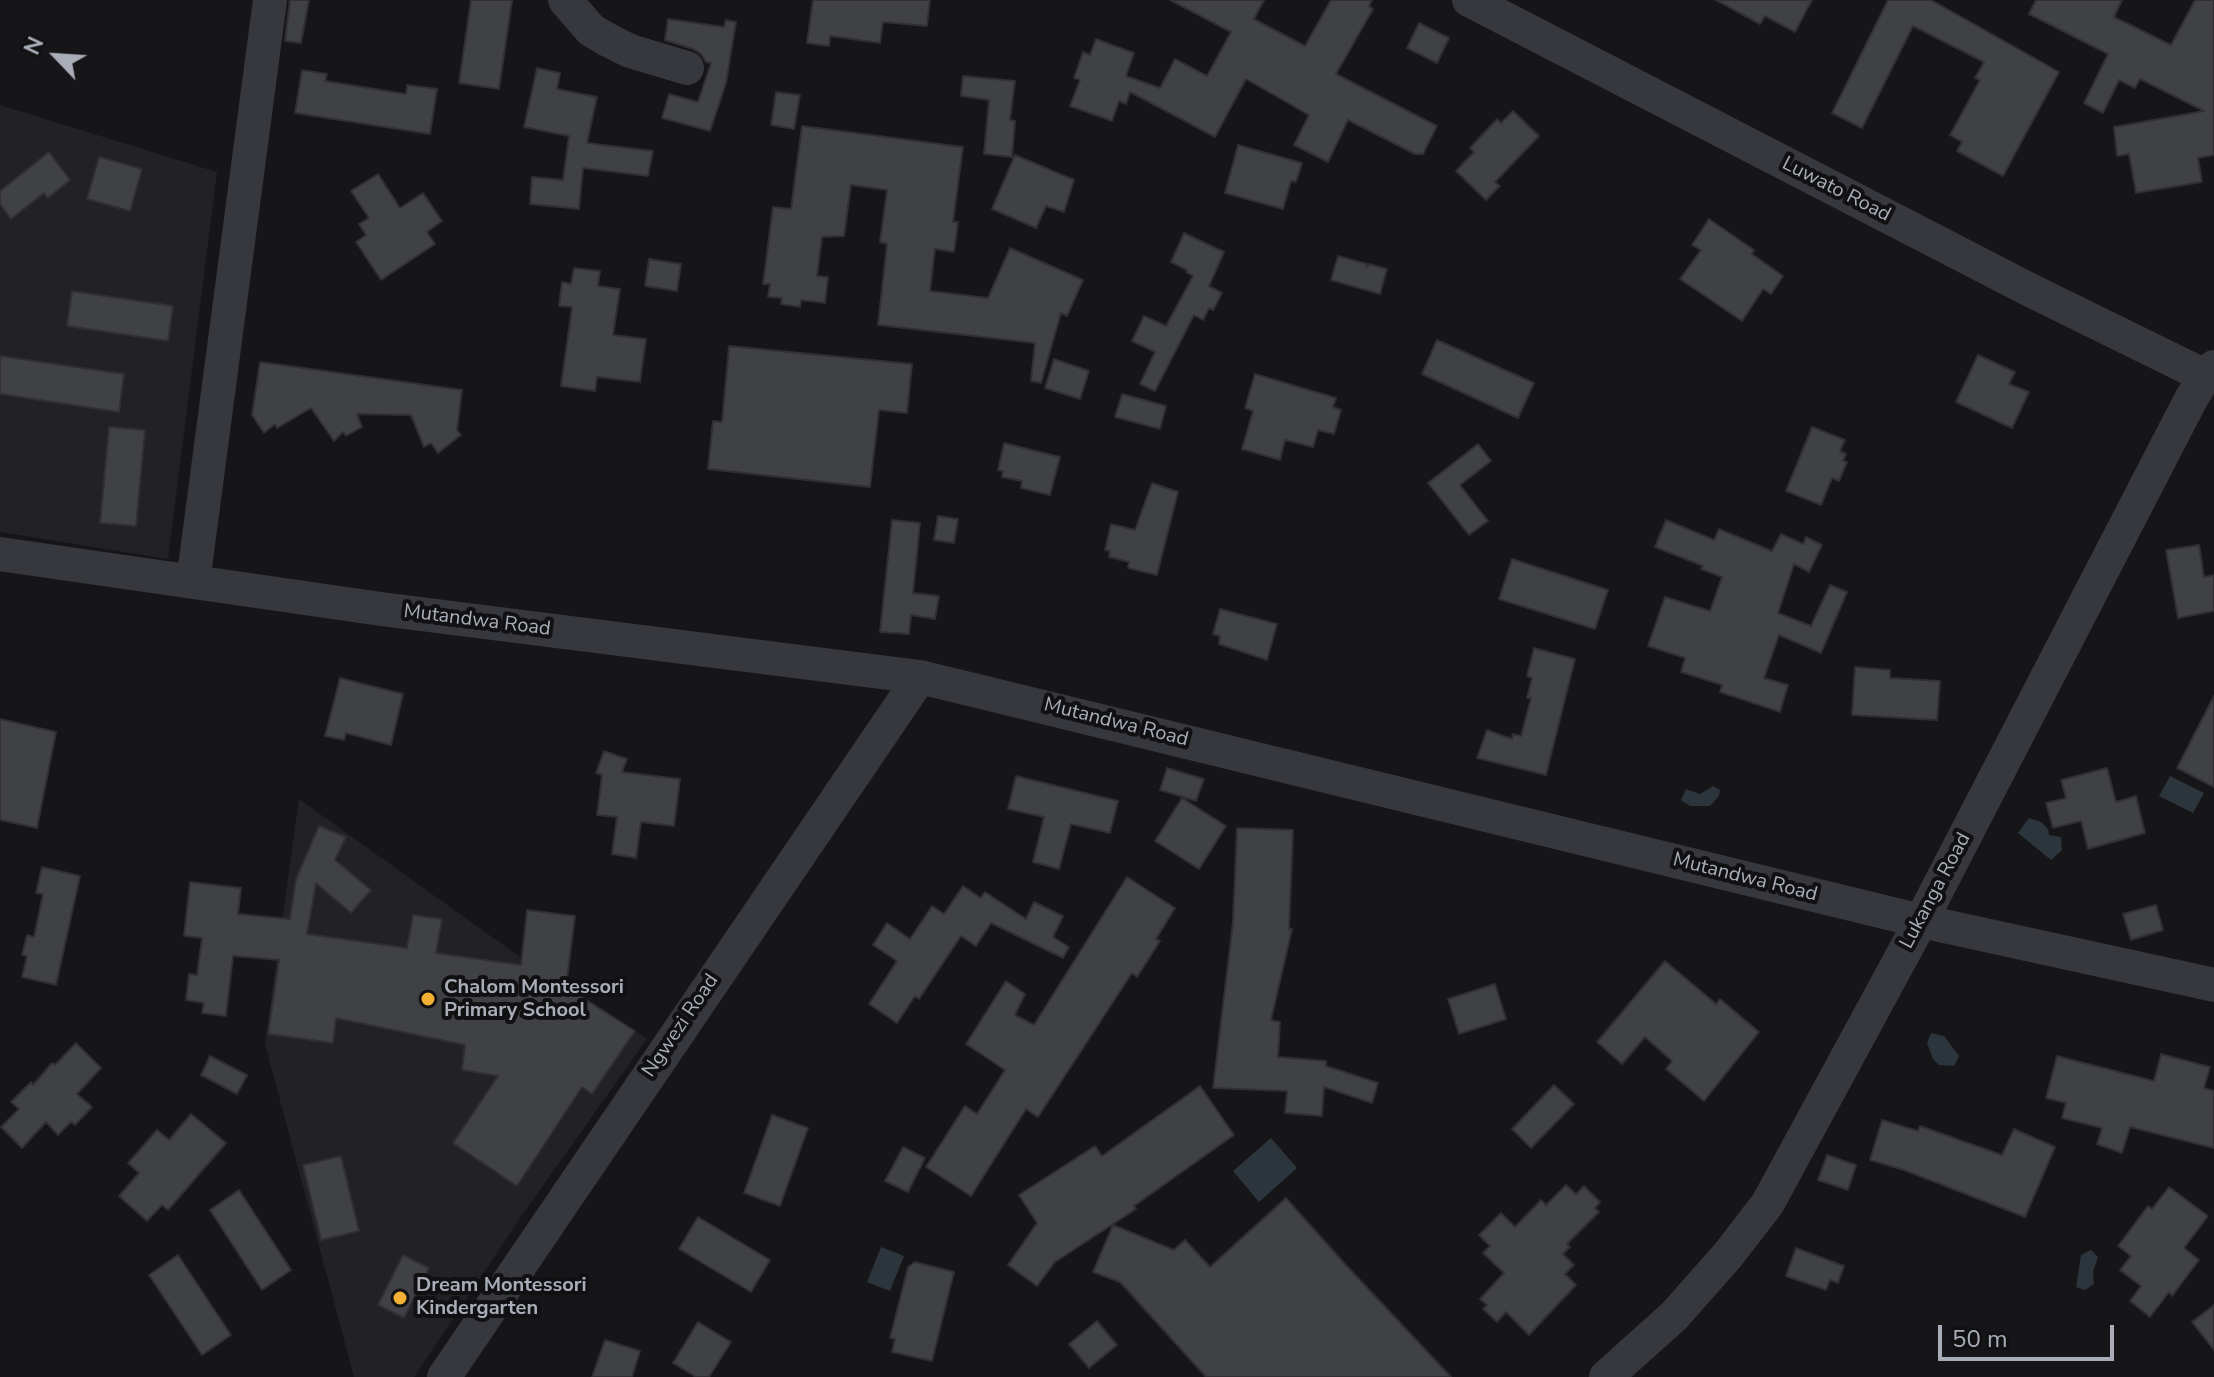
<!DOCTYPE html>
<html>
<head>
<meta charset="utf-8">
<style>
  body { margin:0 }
  #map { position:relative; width:2214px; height:1377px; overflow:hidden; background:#161618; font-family:"Nunito Sans",sans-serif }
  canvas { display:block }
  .north { position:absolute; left:16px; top:16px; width:80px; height:80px; -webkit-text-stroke:6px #111113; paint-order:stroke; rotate:295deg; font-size:22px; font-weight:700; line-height:32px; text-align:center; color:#a8adb8 }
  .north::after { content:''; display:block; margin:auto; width:28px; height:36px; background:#a8adb8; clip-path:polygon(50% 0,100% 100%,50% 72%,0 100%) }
  .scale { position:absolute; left:1938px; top:1325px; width:176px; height:36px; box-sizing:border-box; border:4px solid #a8adb8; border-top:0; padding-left:10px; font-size:24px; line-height:28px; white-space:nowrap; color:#a8adb8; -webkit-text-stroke:6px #111113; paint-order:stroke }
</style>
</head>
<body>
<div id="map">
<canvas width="2214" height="1377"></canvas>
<div class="north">N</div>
<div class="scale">50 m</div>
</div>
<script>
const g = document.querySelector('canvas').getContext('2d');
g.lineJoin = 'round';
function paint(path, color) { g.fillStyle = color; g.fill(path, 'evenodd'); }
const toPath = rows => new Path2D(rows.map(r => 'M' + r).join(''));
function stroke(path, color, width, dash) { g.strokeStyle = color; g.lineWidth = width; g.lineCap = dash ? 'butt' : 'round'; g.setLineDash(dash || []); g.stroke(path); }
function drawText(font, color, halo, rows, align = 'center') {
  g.font = font + ' "Nunito Sans",sans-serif'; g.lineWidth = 8; g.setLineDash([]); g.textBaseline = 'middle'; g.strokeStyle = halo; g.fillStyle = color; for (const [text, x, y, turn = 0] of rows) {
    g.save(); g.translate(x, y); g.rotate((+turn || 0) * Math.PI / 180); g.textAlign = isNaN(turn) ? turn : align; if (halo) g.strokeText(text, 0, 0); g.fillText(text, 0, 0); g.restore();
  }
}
const built = toPath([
  [0,105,217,172,168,559,0,532],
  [299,799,534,967,647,1039,520,1218,414,1377,354,1377,265,1044]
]);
const water = toPath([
  [2170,776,2204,793,2193,813,2159,796],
  [1713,786,1720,790,1719,796,1710,806,1690,806,1681,800,1686,789,1700,794],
  [2029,818,2041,822,2048,829,2049,835,2061,837,2062,850,2051,860,2018,833],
  [1931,1033,1944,1036,1959,1056,1954,1066,1939,1065,1933,1059,1927,1043],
  [1271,1138,1297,1168,1259,1202,1233,1171],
  [881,1247,904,1256,890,1291,867,1282],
  [2091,1250,2098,1257,2093,1272,2094,1284,2085,1290,2076,1287,2081,1255]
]);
const building = toPath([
  [290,0,309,0,301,43,285,41,290,0],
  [471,0,512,0,499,89,459,83,471,0],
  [813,0,930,0,927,26,883,22,880,43,830,36,829,46,807,43,813,0],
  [1170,0,1264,0,1254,19,1305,46,1331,0,1372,0,1369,6,1373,9,1336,74,1437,126,1423,154,1415,154,1348,120,1328,162,1294,145,1309,115,1246,79,1215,137,1130,92,1126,104,1119,101,1112,121,1070,106,1080,80,1074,78,1083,52,1090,55,1096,39,1134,53,1126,76,1160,88,1175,59,1207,76,1231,32,1170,0],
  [1716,0,1812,0,1795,32,1765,16,1760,24,1716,0],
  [1888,0,1931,0,2059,72,2003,176,1957,151,1962,142,1950,135,1980,80,1975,78,1984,62,1913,26,1862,128,1832,113,1888,0],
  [2036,0,2122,0,2114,17,2171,45,2195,0,2214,0,2214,155,2198,158,2202,182,2136,193,2129,154,2117,156,2114,127,2204,111,2140,79,2135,88,2119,80,2103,113,2084,103,2108,54,2029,14,2036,0],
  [668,19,724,27,726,20,736,22,726,83,710,131,662,118,669,94,698,102,711,63,706,62,701,54,693,49,665,40,668,19],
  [1419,23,1449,38,1437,63,1407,48,1419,23],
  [537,68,560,73,557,89,597,97,587,143,653,151,648,176,583,168,579,209,530,204,532,177,563,180,569,136,524,127,537,68],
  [302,70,327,74,325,81,406,94,407,85,437,89,430,134,295,113,302,70],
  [963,76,1015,81,1010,120,1015,121,1012,157,984,154,989,100,961,96,963,76],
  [776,92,800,95,794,129,771,125,776,92],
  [1513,111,1539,136,1495,182,1500,186,1486,200,1456,171,1474,152,1470,148,1497,119,1501,123,1513,111],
  [802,126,963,147,953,222,958,222,954,252,935,249,930,291,988,298,1010,248,1083,280,1067,316,1061,313,1041,383,1031,381,1035,343,878,325,887,244,880,242,887,190,851,185,844,236,822,237,817,276,828,277,825,303,801,300,800,307,781,304,782,298,768,297,770,284,763,284,773,207,791,209,802,126],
  [1238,145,1302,163,1296,182,1291,181,1283,209,1225,193,1238,145],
  [49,152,70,180,48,198,44,193,11,219,0,204,0,191,49,152],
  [1015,155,1074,180,1064,212,1046,206,1036,228,992,209,1015,155],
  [99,157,142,169,130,211,87,199,99,157],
  [378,174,400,208,423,193,442,221,427,232,435,244,381,280,356,242,366,235,359,224,369,218,351,191,378,174],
  [1709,219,1754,250,1752,254,1783,276,1771,294,1763,289,1742,321,1680,279,1701,250,1692,245,1709,219],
  [1184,233,1224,252,1209,286,1222,293,1213,310,1209,308,1203,320,1194,315,1155,391,1140,384,1155,352,1132,341,1144,316,1166,326,1193,276,1186,272,1187,270,1171,262,1184,233],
  [1338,256,1367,264,1366,267,1369,264,1387,269,1380,294,1331,280,1338,256],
  [649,259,681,264,677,291,645,286,649,259],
  [574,268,600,271,598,286,620,289,613,335,646,339,640,382,597,377,595,391,561,386,572,307,559,306,562,282,571,284,574,268],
  [72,291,173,306,168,341,67,326,72,291],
  [1437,340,1534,383,1518,418,1422,374,1437,340],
  [729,346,912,364,907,413,879,410,870,487,708,469,713,421,722,422,729,346],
  [1978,355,2015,372,2009,384,2029,392,2012,428,1956,402,1978,355],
  [0,356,124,374,119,412,0,394,0,356],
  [1054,359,1089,371,1080,399,1045,388,1054,359],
  [260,362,462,390,457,430,461,435,438,453,431,443,424,447,411,415,357,414,362,427,346,436,343,432,334,441,311,408,277,428,275,424,264,433,252,415,260,362],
  [1255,374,1336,398,1333,407,1341,410,1334,434,1318,430,1313,447,1285,440,1280,460,1242,449,1253,411,1245,408,1255,374],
  [1122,394,1166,406,1160,429,1115,417,1122,394],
  [109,427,145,430,136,526,100,523,109,427],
  [1812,427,1845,440,1840,451,1846,454,1843,461,1847,462,1839,481,1832,478,1821,505,1786,491,1812,427],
  [1004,443,1060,457,1050,495,1021,488,1022,481,1002,477,1003,471,998,470,1004,443],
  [1478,444,1491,461,1460,485,1488,521,1469,535,1428,483,1478,444],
  [1152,483,1178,492,1157,575,1128,568,1129,562,1109,557,1110,551,1105,550,1111,524,1135,530,1152,483],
  [938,516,958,519,954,543,934,540,938,516],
  [892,520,920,523,913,593,939,596,935,619,911,615,909,634,880,632,892,520],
  [1666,520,1714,540,1719,529,1772,551,1781,534,1803,544,1806,537,1822,545,1809,572,1794,564,1778,613,1811,626,1830,585,1847,592,1821,653,1779,635,1764,678,1788,685,1780,712,1720,692,1722,685,1681,672,1685,658,1648,646,1665,597,1710,611,1722,577,1701,569,1703,566,1655,547,1666,520],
  [2199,545,2204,577,2214,575,2214,611,2178,618,2166,550,2199,545],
  [1512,559,1608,590,1595,629,1499,599,1512,559],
  [1220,609,1277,624,1267,660,1219,644,1220,636,1213,634,1220,609],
  [1534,648,1575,659,1546,775,1477,758,1487,730,1512,739,1513,734,1521,736,1531,698,1527,698,1532,678,1527,676,1534,648],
  [1855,667,1890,670,1890,678,1940,681,1937,720,1852,715,1855,667],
  [340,678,403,694,391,745,346,733,344,740,325,736,340,678],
  [2214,696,2214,787,2177,768,2214,696],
  [0,719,56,732,37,828,0,820,0,719],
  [604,751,627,759,622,772,680,779,674,826,641,822,636,858,612,854,617,817,597,815,602,775,596,773,604,751],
  [1167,768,1204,779,1196,801,1160,790,1167,768],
  [2107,768,2116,802,2136,796,2145,833,2088,849,2081,821,2053,828,2046,803,2066,798,2061,780,2107,768],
  [1016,776,1118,801,1110,833,1071,824,1059,869,1033,862,1044,817,1008,809,1016,776],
  [1182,798,1226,826,1199,869,1155,841,1182,798],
  [319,826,346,837,335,860,371,890,351,913,316,883,307,934,407,948,413,915,442,919,436,953,521,965,527,910,575,916,566,987,635,1031,592,1094,582,1087,517,1186,453,1143,498,1076,462,1070,465,1045,336,1018,333,1043,268,1034,279,960,233,956,226,1016,202,1013,204,1003,186,1000,189,974,197,975,202,938,184,936,190,882,241,888,238,914,290,919,296,879,319,826],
  [1237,828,1293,830,1289,929,1292,929,1271,1020,1280,1022,1278,1057,1326,1061,1326,1066,1378,1083,1372,1103,1324,1087,1322,1116,1285,1113,1287,1091,1213,1088,1233,922,1237,828],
  [42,867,80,876,56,985,22,977,27,956,22,955,27,935,34,937,43,894,36,893,42,867],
  [1127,877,1175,908,1156,939,1160,941,1137,977,1132,973,1038,1117,1026,1109,971,1196,926,1167,965,1106,977,1114,1005,1070,966,1044,1006,981,1025,994,1015,1015,1034,1025,1127,877],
  [963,886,981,898,985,892,1026,919,1034,902,1063,916,1053,937,1069,947,1063,958,991,923,976,946,961,936,919,999,915,996,897,1023,869,1004,897,961,873,945,887,923,910,939,932,906,944,914,963,886],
  [2156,905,2163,930,2131,940,2123,914,2156,905],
  [1665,961,1716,1004,1720,999,1759,1032,1704,1101,1666,1069,1672,1061,1645,1037,1622,1064,1597,1042,1665,961],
  [1495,984,1506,1019,1459,1034,1448,999,1495,984],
  [76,1043,101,1068,77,1094,92,1107,75,1125,71,1122,58,1135,46,1122,22,1148,1,1127,19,1109,11,1102,31,1082,33,1085,52,1063,55,1065,76,1043],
  [2161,1054,2210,1067,2204,1088,2214,1091,2214,1148,2130,1127,2122,1153,2097,1144,2102,1128,2062,1118,2066,1103,2046,1098,2057,1056,2154,1081,2161,1054],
  [210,1056,247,1075,237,1094,201,1075,210,1056],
  [1554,1085,1574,1104,1531,1148,1512,1129,1554,1085],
  [1200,1086,1234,1135,1134,1206,1136,1209,1055,1262,1037,1286,1008,1265,1037,1223,1019,1195,1095,1146,1102,1156,1200,1086],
  [191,1114,226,1143,168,1210,162,1205,147,1221,119,1196,139,1173,128,1163,157,1130,169,1140,191,1114],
  [772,1115,808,1128,780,1206,744,1193,772,1115],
  [1882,1120,1918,1131,1920,1126,2002,1155,2014,1129,2055,1147,2025,1217,1904,1170,1870,1160,1882,1120],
  [903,1147,925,1158,908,1192,885,1181,903,1147],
  [1827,1155,1856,1165,1848,1190,1818,1180,1827,1155],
  [341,1156,359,1231,321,1240,303,1165,341,1156],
  [1566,1185,1576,1194,1584,1186,1600,1202,1595,1208,1599,1212,1567,1244,1570,1247,1563,1254,1574,1265,1565,1274,1576,1285,1529,1335,1506,1312,1497,1322,1483,1309,1487,1305,1480,1299,1504,1273,1483,1253,1490,1246,1479,1235,1501,1213,1515,1227,1541,1200,1546,1205,1566,1185],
  [2169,1187,2208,1216,2184,1248,2199,1260,2172,1296,2169,1292,2150,1317,2130,1301,2141,1286,2120,1270,2131,1256,2118,1246,2148,1206,2152,1209,2169,1187],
  [239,1190,291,1270,262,1290,210,1210,239,1190],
  [1286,1198,1345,1264,1451,1377,1206,1377,1120,1282,1093,1272,1113,1225,1174,1250,1185,1240,1210,1267,1286,1198],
  [698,1217,770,1260,751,1292,679,1249,698,1217],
  [1796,1248,1844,1266,1838,1283,1830,1280,1826,1290,1786,1276,1796,1248],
  [178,1255,231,1335,202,1355,149,1275,178,1255],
  [403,1255,429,1268,404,1318,378,1305,403,1255],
  [915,1262,954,1272,932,1361,892,1352,895,1339,890,1338,908,1267,915,1262],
  [2214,1305,2214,1350,2192,1322,2214,1305],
  [1097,1321,1117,1345,1089,1368,1069,1344,1097,1321],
  [698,1322,731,1342,709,1377,696,1377,673,1363,698,1322],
  [605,1340,640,1351,632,1377,592,1377,605,1340]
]);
const minor = toPath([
  [565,0,591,30,608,40,630,51,687,68],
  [1469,0,2028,289,2205,376],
  [0,554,381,609,920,677,1921,921,2214,985],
  [193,582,270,0],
  [444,1377,920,677],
  [1606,1377,1674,1316,1728,1255,1768,1203,1921,921,2191,399,2205,376,2214,367]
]);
const markers = [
  [428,999,8,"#f2b134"],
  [400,1298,8,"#f2b134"]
];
const streetNames = [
  ["Luwato Road",1836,190,27],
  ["Mutandwa Road",477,621,7],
  ["Mutandwa Road",1116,723,14],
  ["Mutandwa Road",1745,878,14],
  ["Lukanga Road",1936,891,-62],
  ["Ngwezi Road",681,1026,-56]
];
const poiNames = [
  ["Chalom Montessori",444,988],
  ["Primary School",444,1011],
  ["Dream Montessori",416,1286],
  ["Kindergarten",416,1309]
];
paint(built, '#222225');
paint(water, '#2c353c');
paint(building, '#404145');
stroke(building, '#303034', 2);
stroke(minor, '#37383d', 34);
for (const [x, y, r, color] of markers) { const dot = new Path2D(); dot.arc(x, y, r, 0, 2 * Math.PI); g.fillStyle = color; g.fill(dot); stroke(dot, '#111113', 3); }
drawText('20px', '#a8adb8', '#111113', streetNames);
drawText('bold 20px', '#a8adb8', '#111113', poiNames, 'left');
</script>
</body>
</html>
